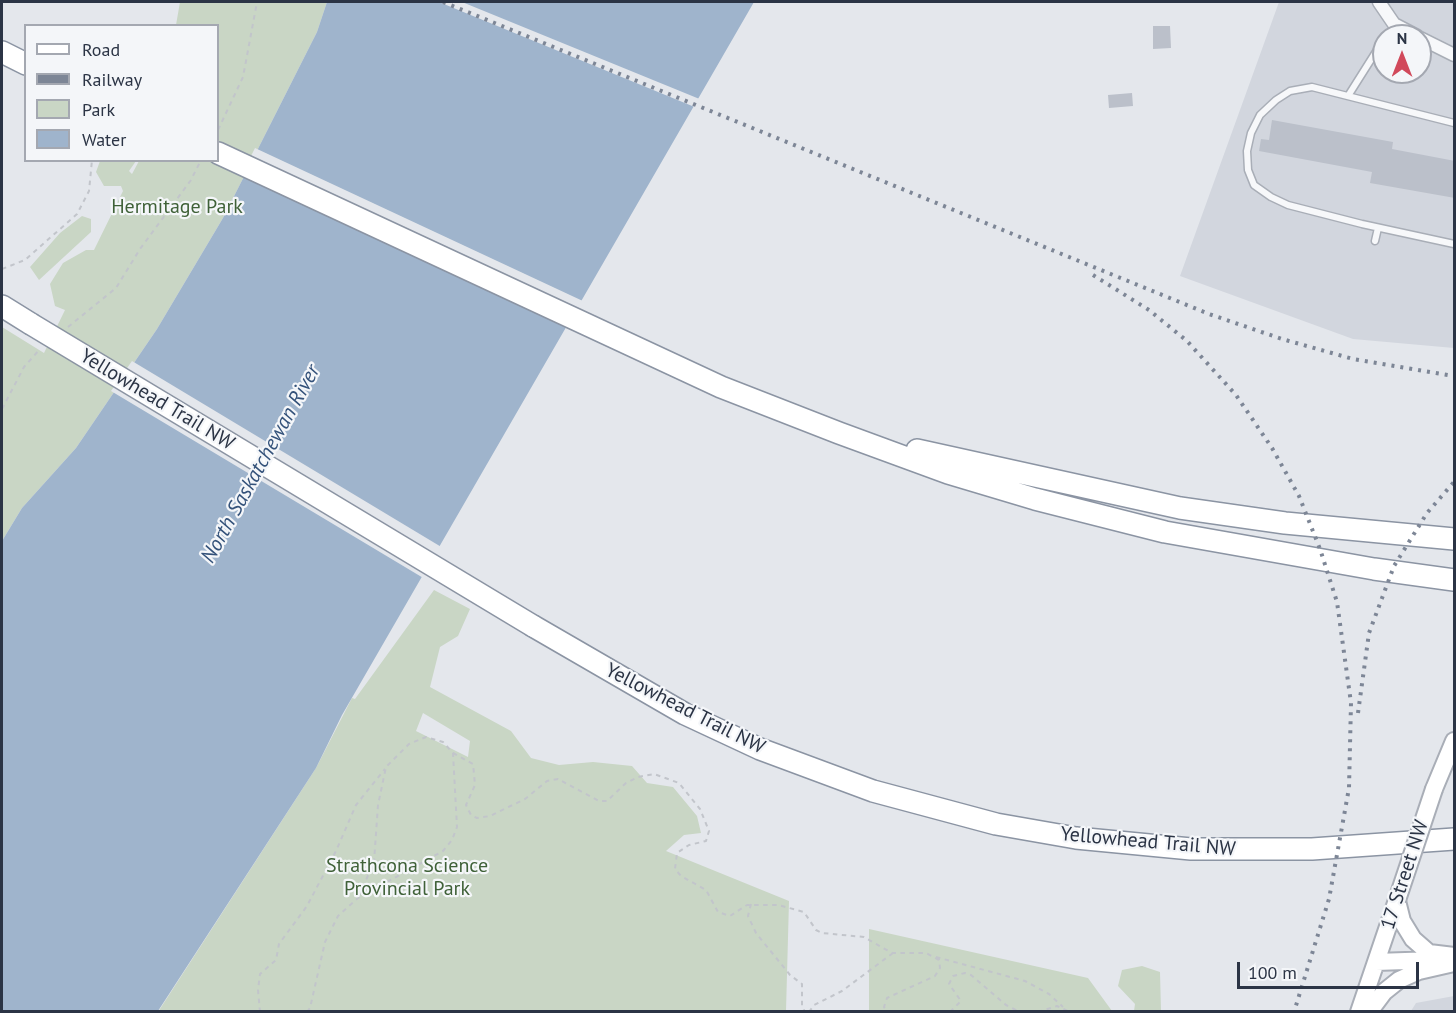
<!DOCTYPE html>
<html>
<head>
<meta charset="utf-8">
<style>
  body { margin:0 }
  #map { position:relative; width:1456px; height:1013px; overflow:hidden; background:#e4e7ec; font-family:"PT Sans",sans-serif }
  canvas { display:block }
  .frame { position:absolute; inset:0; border:3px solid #2b3445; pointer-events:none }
  .legend { position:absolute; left:24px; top:24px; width:195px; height:138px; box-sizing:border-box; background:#f4f6f9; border:2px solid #a4a8b1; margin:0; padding:8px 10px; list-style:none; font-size:18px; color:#2b3445 }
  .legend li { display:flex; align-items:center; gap:12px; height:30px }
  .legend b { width:30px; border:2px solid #a4a8b1 }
  .north { position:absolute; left:1372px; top:24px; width:60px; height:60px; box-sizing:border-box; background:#f4f6f9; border:2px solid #a4a8b1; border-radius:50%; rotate:0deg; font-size:16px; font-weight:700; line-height:24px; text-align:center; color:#2b3445 }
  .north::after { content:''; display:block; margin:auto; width:21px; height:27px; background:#d1495b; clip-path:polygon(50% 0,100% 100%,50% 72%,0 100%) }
  .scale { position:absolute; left:1237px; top:962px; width:182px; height:27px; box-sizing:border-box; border:3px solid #2b3445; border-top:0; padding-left:8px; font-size:18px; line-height:21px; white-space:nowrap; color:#2b3445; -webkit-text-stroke:4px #f4f6f9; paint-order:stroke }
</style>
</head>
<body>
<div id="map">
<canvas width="1456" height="1013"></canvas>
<div class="frame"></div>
<ul class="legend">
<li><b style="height:8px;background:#fff"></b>Road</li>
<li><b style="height:8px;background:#7d8696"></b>Railway</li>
<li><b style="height:16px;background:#c9d6c5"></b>Park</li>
<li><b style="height:16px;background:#9fb4cc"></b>Water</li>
</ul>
<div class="north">N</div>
<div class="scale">100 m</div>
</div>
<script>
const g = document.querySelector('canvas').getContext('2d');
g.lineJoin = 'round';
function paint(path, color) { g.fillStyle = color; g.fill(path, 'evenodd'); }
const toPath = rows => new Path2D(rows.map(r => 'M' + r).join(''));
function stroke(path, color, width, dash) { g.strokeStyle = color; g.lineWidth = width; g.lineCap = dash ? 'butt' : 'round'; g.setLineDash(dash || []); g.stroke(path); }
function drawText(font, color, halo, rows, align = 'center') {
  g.font = font + ' "PT Sans",sans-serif'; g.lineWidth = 4.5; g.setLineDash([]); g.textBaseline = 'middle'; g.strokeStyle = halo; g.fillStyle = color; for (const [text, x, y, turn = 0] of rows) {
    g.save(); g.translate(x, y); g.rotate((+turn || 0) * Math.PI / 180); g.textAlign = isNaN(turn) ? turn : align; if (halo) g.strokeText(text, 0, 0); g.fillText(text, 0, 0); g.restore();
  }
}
const built = toPath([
  [1279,2,1454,2,1454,348,1353,339,1180,276],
  [1384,36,1420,36,1420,72,1384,72],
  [1454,996,1454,1011,1411,1011,1416,1003]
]);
const green = toPath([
  [180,2,327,2,317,32,223,218,157,329,76,448,22,508,2,541,2,327,44,353,65,310,55,306,50,284,63,263,86,250,94,250,123,191,121,186,104,186,96,172,100,161,136,161,129,171,132,174,139,161,218,160,218,26,176,25],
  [82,216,91,219,91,232,39,280,30,267,60,233],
  [434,590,470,609,458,636,440,647,430,687,511,731,531,758,559,765,593,762,632,766,647,783,673,787,697,816,701,833,684,835,666,851,789,901,786,1011,158,1012,316,768,352,698,355,699],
  [423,713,470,741,468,757,416,731],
  [869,929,1088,978,1112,1011,869,1011],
  [1142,966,1160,972,1161,1011,1134,1011,1135,1004,1118,986,1122,970]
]);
const water = toPath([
  [327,2,754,2,342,715,316,768,158,1011,2,1011,2,541,22,508,76,448,157,329,223,218,317,32]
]);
const pier = toPath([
  [439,2,462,2,702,100,697,108],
  [255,148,585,302,570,329,241,176],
  [132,361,443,548,425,579,111,391]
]);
const building = toPath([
  [1153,26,1170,26,1171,48,1153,49],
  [1132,93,1133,106,1109,108,1108,95],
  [1272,120,1393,142,1392,149,1455,161,1455,198,1370,183,1372,172,1259,151,1261,139,1269,140]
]);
const path = toPath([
  [218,130,243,77,257,2],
  [2,269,25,260,77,214,89,191,92,160],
  [68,327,116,288,140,249,191,180,201,160],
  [2,409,24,367,40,349],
  [453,753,473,764,475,785,466,805,471,815,477,818,490,816,525,799,547,781,558,779,599,801,607,801,626,783,638,777,654,774,679,783,700,809,709,831,706,841,689,845,677,853,675,869,681,876,706,890,718,912,730,916,747,905,778,905,804,912,816,930,822,933,864,937,892,953,926,953,939,960,940,968,935,976,887,998,884,1007,887,1012],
  [751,904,748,916,756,933,790,975,802,984,802,1006,805,1012],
  [936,957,1025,981,1049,994,1063,1007],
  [260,1012,258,990,260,974,276,960,279,944,307,906,336,851,356,805,385,769],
  [307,1012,310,1008,325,942,338,916,358,898,443,851,452,840,457,827,453,753,443,742,426,737,409,744,386,767,378,805,374,862,358,898],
  [809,1012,814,1005,842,991,893,953],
  [950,1012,961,1001,949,984,953,976,965,973,971,975,1006,1005,1020,1012],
  [1038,1012,1057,1006,1070,1012]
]);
const lane = toPath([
  [1348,96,1384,39],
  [1454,123,1312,87,1290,91,1276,100,1260,115,1251,133,1247,151,1248,170,1254,185,1271,197,1288,205,1362,224,1454,244],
  [1375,241,1378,228]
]);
const street = toPath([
  [1379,2,1394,24,1417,36],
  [1420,38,1454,55]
]);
const secondary = toPath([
  [1434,789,1454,741],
  [1397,901,1402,921,1413,939,1429,953,1454,956],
  [1376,962,1435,960],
  [1359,1012,1397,900],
  [1369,1012,1384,992,1399,980,1419,971,1454,963]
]);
const highway = toPath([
  [2,52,26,64],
  [218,153,721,387,839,433,948,473,1035,499,1165,532,1374,569,1454,580],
  [2,306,31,324],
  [917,450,1180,508,1285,523,1454,539],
  [533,626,685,714,760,749,873,791,996,824,1076,838,1191,849,1312,849,1454,839]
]);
const rail = toPath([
  [443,2,1209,314,1282,339,1353,359,1454,376],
  [1093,275,1149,310,1187,341,1236,395,1272,448,1299,496,1320,549,1337,602,1351,703,1349,788,1329,899,1294,1012],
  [1358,713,1369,633,1394,566,1427,513,1454,482]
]);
const secondaryBridge = toPath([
  [1397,900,1434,789]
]);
const highwayBridge = toPath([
  [31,324,533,626]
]);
const parkNames = [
  ["Hermitage Park",177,207],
  ["Strathcona Science",407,866],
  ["Provincial Park",407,889]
];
const streetNames = [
  ["Yellowhead Trail NW",157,400,31],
  ["Yellowhead Trail NW",685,709,27],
  ["Yellowhead Trail NW",1148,842,5],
  ["17 Street NW",1405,875,-72]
];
const waterNames = [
  ["North Saskatchewan River",261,464,-61]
];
paint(built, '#d2d6de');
paint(green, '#c9d6c5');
paint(water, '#9fb4cc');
paint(pier, '#e4e7ec');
paint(building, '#bbc0ca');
stroke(lane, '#a9aeb7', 9);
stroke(street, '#a9aeb7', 15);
stroke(secondary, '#a9aeb7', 20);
stroke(highway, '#8b94a3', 24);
stroke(path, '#c2c5cb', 2, [4.5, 4.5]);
stroke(lane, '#f7f8fa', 6);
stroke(street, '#f7f8fa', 12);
stroke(secondary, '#fff', 16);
stroke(highway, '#fff', 21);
stroke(rail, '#7d8696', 4, [3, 6]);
stroke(secondaryBridge, '#a9aeb7', 20, []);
stroke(highwayBridge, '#8b94a3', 24, []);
stroke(secondaryBridge, '#fff', 16);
stroke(highwayBridge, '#fff', 21);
drawText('20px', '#3f6138', '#f4f6f9', parkNames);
drawText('20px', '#2b3445', '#f4f6f9', streetNames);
drawText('italic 21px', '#34527a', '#f4f6f9', waterNames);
</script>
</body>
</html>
